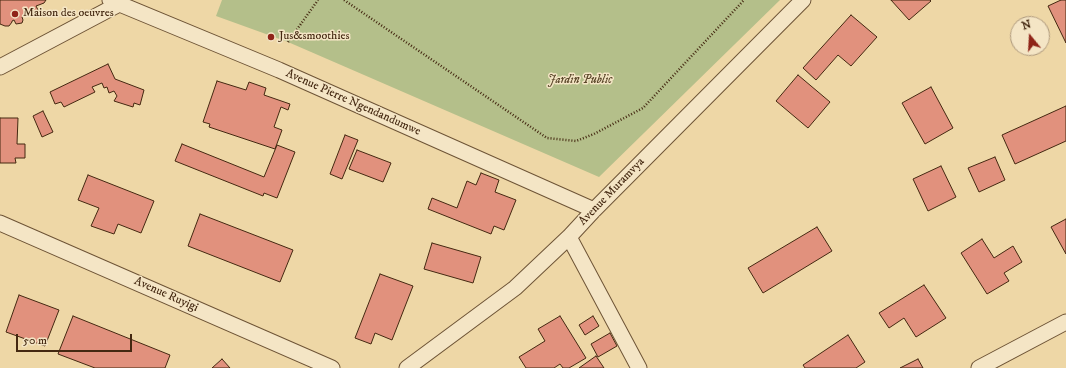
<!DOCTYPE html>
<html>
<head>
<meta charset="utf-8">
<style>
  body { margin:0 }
  #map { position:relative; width:1066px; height:368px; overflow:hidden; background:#eed7a6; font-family:"IM FELL DW Pica",serif }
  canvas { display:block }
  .north { position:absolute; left:1010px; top:16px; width:40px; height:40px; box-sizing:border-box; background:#f4e5c5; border:1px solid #ae997d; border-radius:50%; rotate:342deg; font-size:11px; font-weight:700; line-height:16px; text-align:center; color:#442811 }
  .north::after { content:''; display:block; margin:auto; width:14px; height:18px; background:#8f2418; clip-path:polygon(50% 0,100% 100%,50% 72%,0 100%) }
  .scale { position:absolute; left:16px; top:334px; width:116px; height:18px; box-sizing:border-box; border:2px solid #442811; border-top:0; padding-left:5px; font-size:12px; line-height:14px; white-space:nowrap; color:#442811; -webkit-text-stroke:3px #f4e5c5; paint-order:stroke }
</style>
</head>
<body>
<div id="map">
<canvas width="1066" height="368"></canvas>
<div class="north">N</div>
<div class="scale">50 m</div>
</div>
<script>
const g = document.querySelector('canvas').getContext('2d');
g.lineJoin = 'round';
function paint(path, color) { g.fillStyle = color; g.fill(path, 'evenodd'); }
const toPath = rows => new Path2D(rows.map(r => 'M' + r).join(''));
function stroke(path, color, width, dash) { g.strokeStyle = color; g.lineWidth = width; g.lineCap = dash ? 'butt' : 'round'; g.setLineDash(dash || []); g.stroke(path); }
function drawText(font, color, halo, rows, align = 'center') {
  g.font = font + ' "IM FELL DW Pica",serif'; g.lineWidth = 3; g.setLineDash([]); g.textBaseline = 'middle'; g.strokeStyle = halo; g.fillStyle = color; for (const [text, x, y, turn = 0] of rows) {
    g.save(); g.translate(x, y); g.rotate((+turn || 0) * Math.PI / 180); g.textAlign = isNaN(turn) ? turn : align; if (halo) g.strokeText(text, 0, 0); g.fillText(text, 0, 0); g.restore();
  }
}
const green = toPath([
  [222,0,780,0,599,177,288,42,216,16]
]);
const building = toPath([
  [0,0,46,0,44,3,36,6,39,12,22,17,23,20,22,23,16,24,14,20,12,21,12,22,9,26,5,26,0,24,0,0],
  [891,0,930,0,931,1,909,20,891,0],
  [1061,0,1066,0,1066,43,1048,6,1061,0],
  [851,15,877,37,851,66,838,55,816,80,803,68,851,15],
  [108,64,115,79,144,90,140,105,134,103,133,107,114,101,117,96,114,91,109,93,107,87,104,88,102,83,92,87,95,92,64,107,61,102,55,104,50,92,108,64],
  [798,75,830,102,808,128,776,101,798,75],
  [217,81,246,90,249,82,266,88,264,95,290,104,288,110,281,107,274,127,282,130,275,149,209,127,210,124,203,122,217,81],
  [931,87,953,128,925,144,902,103,931,87],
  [1066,106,1066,141,1015,164,1002,135,1066,106],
  [43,111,53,132,42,137,33,116,43,111],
  [0,118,18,118,17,144,25,144,25,158,15,158,16,163,0,163,0,118],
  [345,135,358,140,342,179,330,174,345,135],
  [182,144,264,177,277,145,295,152,277,198,264,193,263,196,175,161,182,144],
  [357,150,391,163,383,182,349,169,357,150],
  [995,157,1005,180,979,192,968,168,995,157],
  [941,166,956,197,928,211,913,179,941,166],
  [481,173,499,180,495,192,516,200,504,230,494,226,491,234,428,209,432,198,457,208,467,181,476,185,481,173],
  [88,175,154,201,141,233,118,224,114,234,91,226,99,208,78,200,88,175],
  [200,214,293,250,280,282,188,246,200,214],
  [1066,219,1066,254,1051,227,1066,219],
  [817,227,832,251,763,293,748,268,817,227],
  [982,239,994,258,1013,246,1022,262,1004,273,1009,281,987,294,961,253,982,239],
  [432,243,481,257,473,283,424,269,432,243],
  [380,274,413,286,392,340,375,333,371,344,355,338,380,274],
  [924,285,946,318,916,337,904,318,889,328,879,313,924,285],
  [19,295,59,310,45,346,6,332,19,295],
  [73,316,170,355,165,368,95,368,58,354,73,316],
  [560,316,586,358,569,368,563,368,560,364,554,368,526,368,519,357,545,341,538,329,560,316],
  [593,316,599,326,585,335,579,325,593,316],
  [610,333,617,346,598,357,591,344,610,333],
  [848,335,865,362,856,368,805,368,803,365,848,335],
  [596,356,604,368,579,368,596,356],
  [222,359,230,368,212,368,222,359],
  [918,359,923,368,900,368,918,359]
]);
const path = toPath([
  [344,0,547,138,576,141,594,134,643,108,744,0],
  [288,42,318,0]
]);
const minor = toPath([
  [110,0,279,70,594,210],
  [0,67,119,4,119,0],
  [0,223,332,368],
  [569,237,639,368],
  [407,368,515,288,569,237,594,210,803,0],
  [979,368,1066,322]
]);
const markers = [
  [15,14,4,"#8f2418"],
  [271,37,4,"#8f2418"]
];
const poiNames = [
  ["Maison des oeuvres",23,14],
  ["Jus&smoothies",279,37]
];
const parkNames = [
  ["Jardin Public",580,81]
];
const streetNames = [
  ["Avenue Pierre Ngendandumwe",353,103,24],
  ["Avenue Muramvya",612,192,-46],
  ["Avenue Ruyigi",166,295,24]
];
paint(green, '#b4bf8a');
paint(building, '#e1917d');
stroke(building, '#442811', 1);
stroke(minor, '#6e5436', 17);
stroke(path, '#442811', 2.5, [1, 2]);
stroke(minor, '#f4e5c5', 15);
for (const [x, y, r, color] of markers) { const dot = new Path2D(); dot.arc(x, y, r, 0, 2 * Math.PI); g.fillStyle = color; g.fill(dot); stroke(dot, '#f4e5c5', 1.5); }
drawText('12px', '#442811', '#f4e5c5', poiNames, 'left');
drawText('italic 12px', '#5a4629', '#f4e5c5', parkNames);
drawText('12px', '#442811', '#f4e5c5', streetNames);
</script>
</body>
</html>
